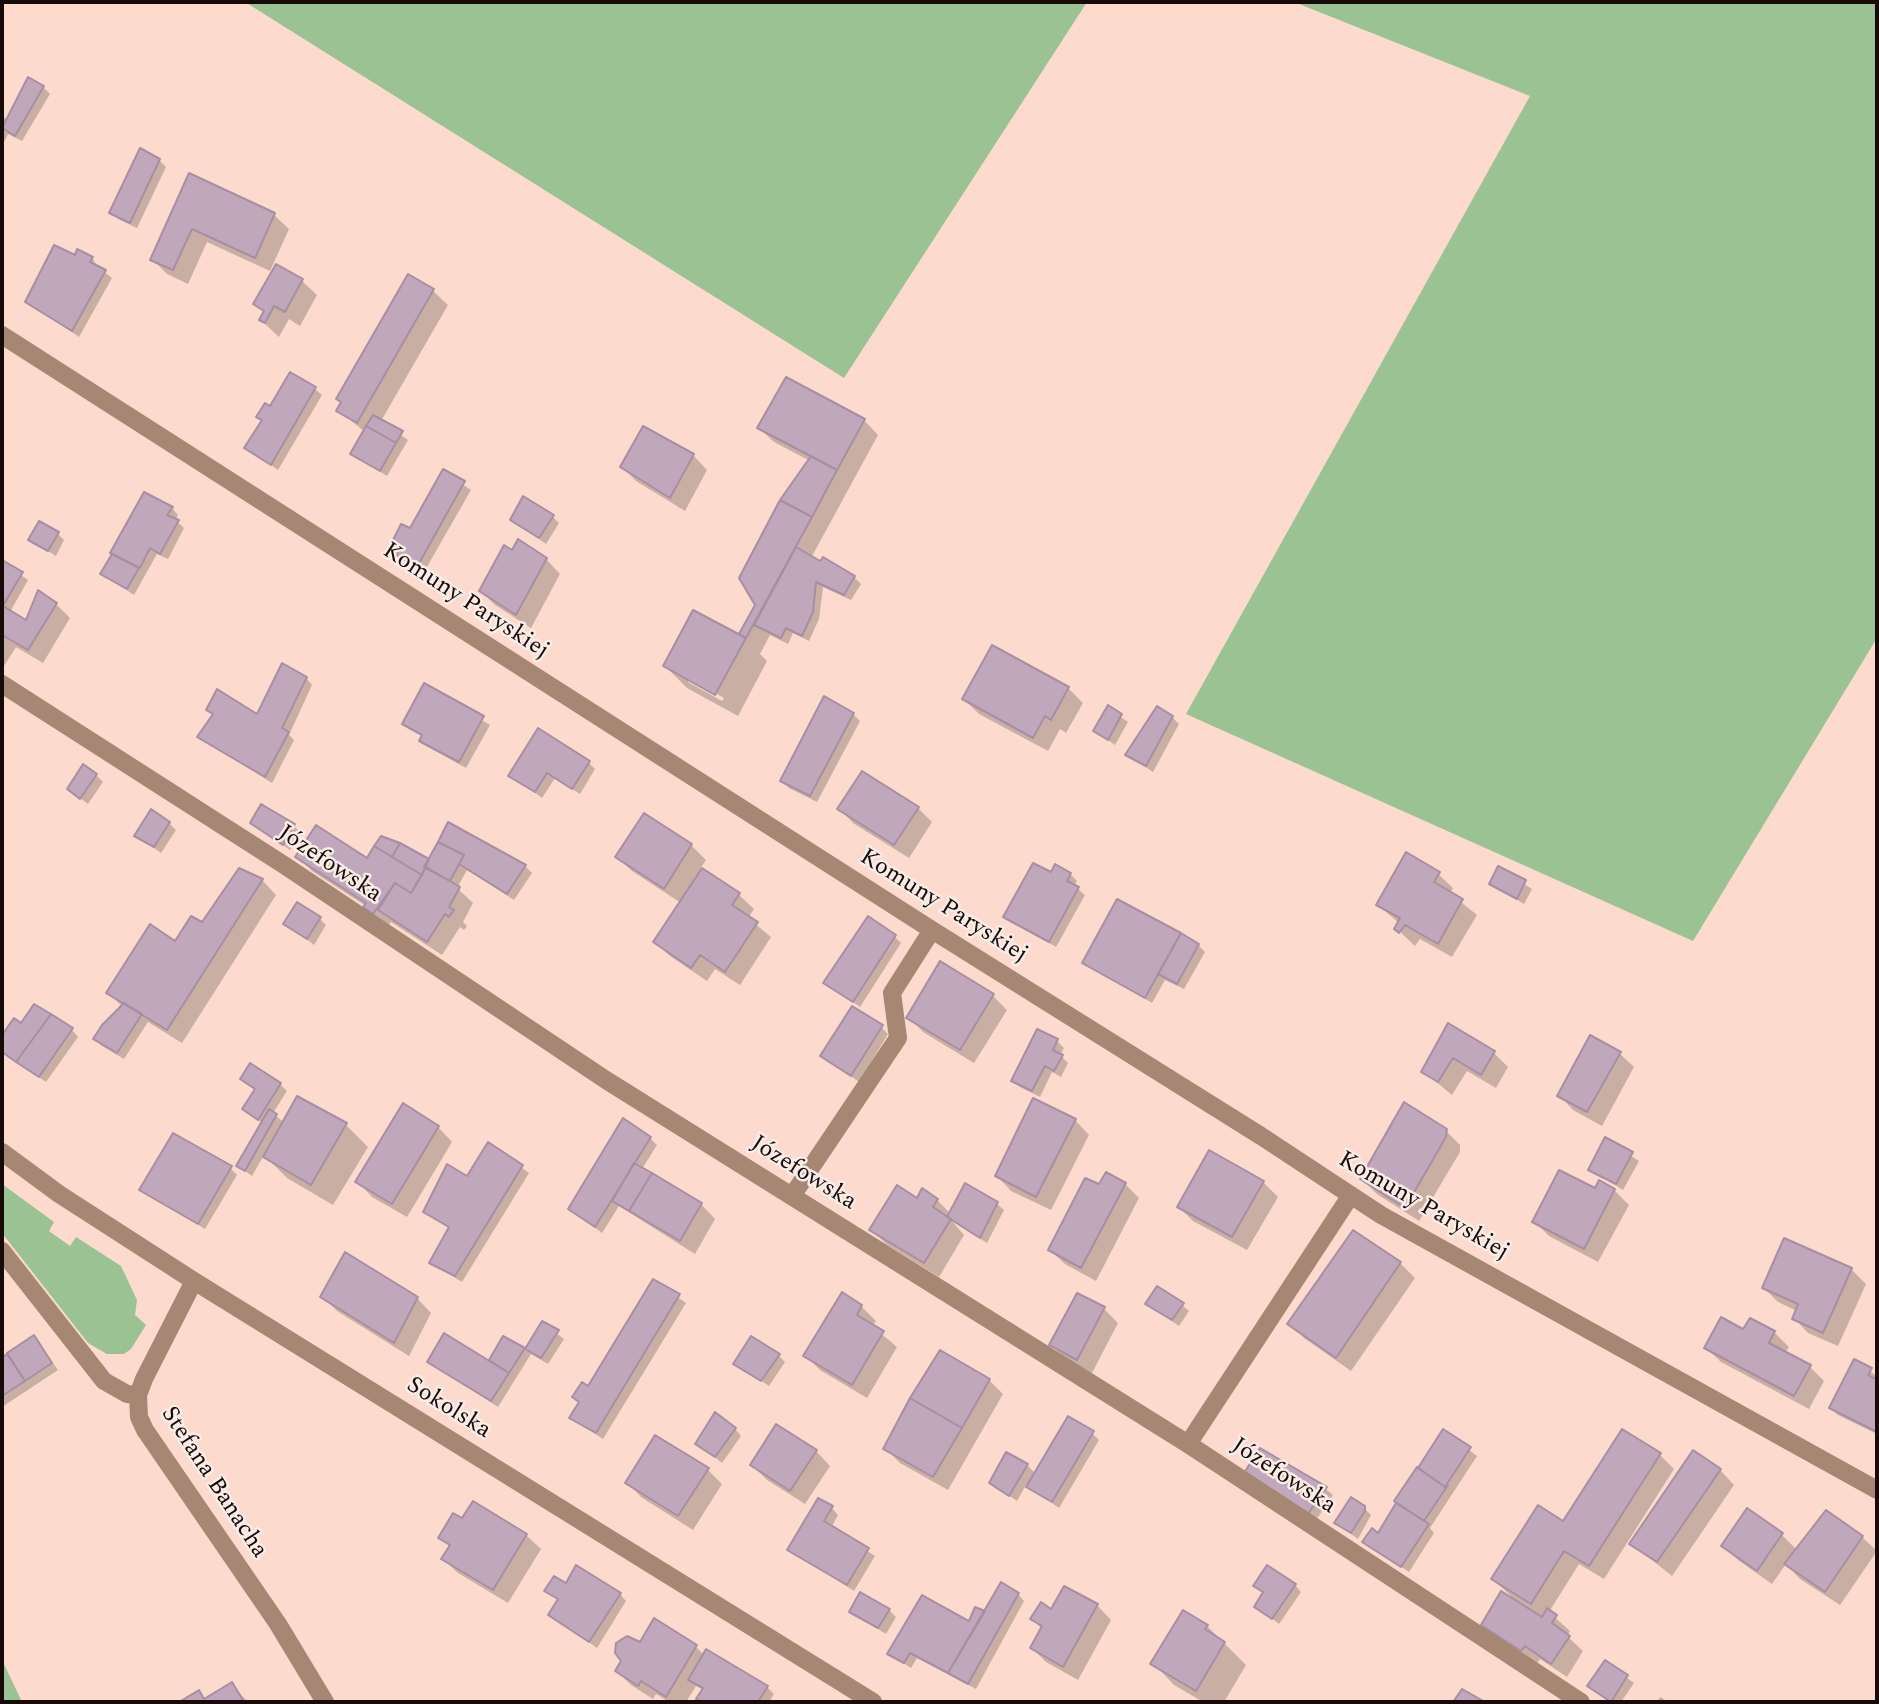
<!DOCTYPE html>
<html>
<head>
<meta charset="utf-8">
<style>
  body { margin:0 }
  #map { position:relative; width:1879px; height:1704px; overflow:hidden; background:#fcdace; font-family:Spectral,serif }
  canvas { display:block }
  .frame { position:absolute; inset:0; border:4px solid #160b08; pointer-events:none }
</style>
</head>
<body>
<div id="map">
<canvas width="1879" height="1704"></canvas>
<div class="frame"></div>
</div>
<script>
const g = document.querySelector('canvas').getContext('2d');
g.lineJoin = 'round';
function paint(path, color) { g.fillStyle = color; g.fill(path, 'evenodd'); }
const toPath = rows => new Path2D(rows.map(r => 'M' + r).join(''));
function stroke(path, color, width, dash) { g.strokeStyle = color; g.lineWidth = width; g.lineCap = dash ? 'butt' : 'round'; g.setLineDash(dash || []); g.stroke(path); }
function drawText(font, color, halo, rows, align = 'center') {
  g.font = font + ' Spectral,serif'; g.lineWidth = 5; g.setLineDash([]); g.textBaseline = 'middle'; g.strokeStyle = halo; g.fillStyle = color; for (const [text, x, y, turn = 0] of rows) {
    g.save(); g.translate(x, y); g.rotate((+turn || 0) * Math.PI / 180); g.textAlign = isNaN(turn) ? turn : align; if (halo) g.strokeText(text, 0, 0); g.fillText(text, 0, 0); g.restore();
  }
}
const green = toPath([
  [245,2,1087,2,844,378],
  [1294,2,1877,2,1877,638,1693,941,1186,714,1530,96],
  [2,1184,54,1222,49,1231,70,1246,76,1237,121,1266,137,1300,135,1315,146,1325,131,1349,124,1354,107,1354,88,1343,2,1233],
  [2,1660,22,1702,2,1702]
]);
const shadow = toPath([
  [43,87,50,94,22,141,8,134,2,146,2,116,8,120],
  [159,160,166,167,137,228,118,219,111,212],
  [190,176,274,215,289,229,270,271,207,242,188,284,167,274,152,259],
  [75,257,92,258,98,267,112,278,79,337,27,302],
  [276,266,302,281,317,295,300,326,289,319,279,337,261,320,265,314,255,304],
  [409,277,433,291,448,305,381,421,408,440,387,476,352,454,365,432,338,410],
  [315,389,322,395,278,470,247,448,271,408],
  [864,420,878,435,811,558,854,577,861,584,851,600,823,587,819,619,809,641,793,633,788,644,770,635,760,654,767,661,738,716,687,688,665,666,694,612,746,639,741,634,757,605,810,461,774,442,759,428],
  [688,678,724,698,722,701,688,682],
  [693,455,707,470,685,511,636,481,622,467],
  [444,472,471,490,424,572,398,555,403,547,395,539,411,530],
  [145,494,172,508,178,515,175,520,184,528,168,559,157,554,134,595,102,574],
  [553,517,559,523,546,544,512,520],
  [58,534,64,540,56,556,30,540],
  [513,552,546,559,560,574,531,628,495,605,481,591],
  [2,562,28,580,10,612,27,622,56,604,70,618,43,663,16,647,2,669],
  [306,678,312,685,289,735,294,740,272,783,199,737,214,716,208,710,258,717],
  [425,686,490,725,466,768,428,747,421,740,423,737,404,724],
  [1068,688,1083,703,1066,733,1060,729,1048,751,979,714,964,699],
  [1108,708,1128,722,1115,745,1095,731],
  [853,714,860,721,817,802,789,788,782,781],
  [1172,717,1179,724,1153,772,1127,755],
  [588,762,595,769,580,794,555,778,542,798,511,775],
  [96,775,103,782,88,804,76,795],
  [839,808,918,808,932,822,909,858,853,823],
  [644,815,691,845,706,860,700,869,739,895,754,909,748,918,771,937,740,985,715,969,707,981,670,956,655,942,681,903,632,871,617,857],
  [169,823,176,830,161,853,137,835],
  [252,823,294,826,301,833,290,850],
  [298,857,525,866,532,873,514,900,467,870,457,888,473,903,463,922,467,926,464,930,460,927,442,955,391,922,388,927,380,921,366,906,312,871],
  [1499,868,1532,889,1524,904,1491,884],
  [244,870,262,880,276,895,182,1043,148,1022,124,1059,102,1046,95,1039,123,1007,108,993,203,925,237,872],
  [1051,874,1070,874,1077,881,1074,886,1085,895,1056,947,1005,917],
  [1438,874,1453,888,1450,893,1477,915,1452,957,1420,939,1415,946,1396,928,1399,923,1378,905],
  [320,919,326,925,314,945,286,923],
  [894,936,901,943,860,1007,825,982],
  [1198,945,1205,952,1184,989,1165,980,1152,1003,1084,963],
  [992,995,1007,1010,974,1063,923,1032,909,1017],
  [14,1021,21,1026,72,1030,78,1037,46,1082,2,1052,2,1038],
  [1449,1026,1494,1053,1508,1067,1496,1088,1467,1071,1452,1095,1423,1071],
  [881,1027,888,1034,859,1082,823,1056],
  [1057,1041,1064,1048,1060,1055,1068,1063,1061,1077,1052,1072,1040,1097,1020,1087,1013,1080],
  [1619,1053,1634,1067,1602,1126,1573,1110,1559,1095],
  [242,1079,280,1084,287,1091,273,1113,284,1123,346,1125,368,1147,333,1205,287,1178,264,1155,252,1176,238,1166,262,1123,244,1109,256,1090],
  [1075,1120,1089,1135,1051,1210,1011,1191,997,1176],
  [438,1127,452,1142,407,1217,372,1197,358,1182],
  [1446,1131,1460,1145,1460,1152,1419,1221,1377,1194,1362,1179],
  [650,1138,657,1145,642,1169,701,1204,715,1219,695,1254,619,1206,602,1233,570,1209],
  [1606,1140,1639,1161,1623,1190,1590,1169],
  [489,1144,529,1173,462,1282,431,1263,450,1229,425,1212,468,1178],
  [230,1168,237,1175,205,1229,141,1189],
  [1263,1182,1278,1197,1247,1250,1193,1221,1179,1207],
  [1599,1182,1614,1190,1629,1205,1598,1262,1549,1236,1534,1221,1596,1191],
  [1125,1184,1139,1198,1096,1281,1065,1264,1050,1250,1099,1187],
  [937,1200,951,1214,997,1204,1004,1210,987,1243,951,1220,964,1235,939,1277,886,1244,871,1229],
  [1354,1233,1400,1263,1415,1278,1351,1371,1304,1338,1290,1323],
  [1851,1269,1866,1284,1838,1346,1808,1333,1794,1318,1797,1311,1778,1302,1764,1288],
  [654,1281,686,1303,603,1439,571,1418,580,1403,574,1397,589,1388],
  [323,1297,417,1298,431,1313,409,1356,337,1311],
  [1147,1304,1182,1305,1189,1311,1179,1326],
  [861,1306,876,1321,872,1326,897,1347,867,1398,820,1370,806,1356],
  [1104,1309,1118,1323,1092,1373,1066,1359,1051,1345],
  [543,1323,564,1339,548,1364,531,1354,498,1407,429,1362,489,1363,504,1338,526,1351],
  [1744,1332,1774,1332,1789,1347,1785,1353,1810,1367,1824,1381,1809,1409,1721,1362,1706,1348],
  [34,1337,58,1370,2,1407,2,1358],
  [778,1355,785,1362,769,1386,735,1363],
  [1854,1361,1877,1376,1877,1434,1838,1415,1831,1408],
  [989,1380,1003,1394,948,1490,900,1463,885,1448],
  [735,1429,741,1436,722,1463,697,1443],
  [1444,1431,1477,1456,1430,1528,1434,1533,1409,1572,1365,1542,1379,1535],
  [1092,1433,1099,1440,1059,1508,1026,1485,1017,1501,991,1483,1027,1465,1036,1474],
  [655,1437,708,1470,722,1484,693,1530,641,1497,627,1482],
  [816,1451,830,1466,805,1504,767,1480,752,1465],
  [1660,1455,1674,1469,1604,1579,1579,1564,1549,1612,1570,1631,1567,1636,1583,1651,1567,1677,1540,1659,1536,1665,1497,1640,1483,1625,1513,1598,1493,1579,1563,1523],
  [1720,1470,1734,1485,1672,1576,1632,1544],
  [1253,1480,1326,1489,1333,1495,1316,1520],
  [832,1508,838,1515,831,1528,875,1556,854,1591,790,1550],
  [1364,1508,1371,1515,1358,1539,1336,1523],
  [462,1521,526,1535,541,1549,508,1603,458,1573,443,1559,450,1547,440,1537],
  [1782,1535,1796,1549,1798,1545,1862,1537,1877,1551,1840,1605,1800,1579,1786,1564,1772,1584,1738,1560,1724,1546],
  [1295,1585,1301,1592,1279,1624,1256,1606,1264,1594,1255,1586],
  [567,1586,620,1594,626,1601,597,1648,551,1615,559,1601,546,1591],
  [1018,1594,1024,1601,976,1689,917,1658,911,1668,890,1654,969,1624],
  [1097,1605,1111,1620,1078,1680,1046,1662,1032,1648,1042,1629,1032,1619,1052,1611],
  [889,1610,896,1617,886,1634,851,1612],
  [1207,1626,1246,1665,1224,1702,1203,1702,1174,1685,1153,1663],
  [640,1644,696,1647,704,1655,767,1687,774,1694,769,1702,702,1702,699,1699,704,1690,696,1686,686,1702,669,1702,656,1694,653,1699,631,1685,617,1671],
  [1605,1662,1634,1683,1621,1702,1611,1702,1589,1686],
  [231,1684,248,1702,183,1702,198,1693,206,1700],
  [1660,1697,1668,1702,1657,1702]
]);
const building = toPath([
  [28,77,44,86,15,136,2,128,28,77],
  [140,148,160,159,130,223,109,213,140,148],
  [189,173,275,213,255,258,192,229,173,270,150,260,189,173],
  [54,245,75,255,77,249,93,257,90,262,106,270,72,331,25,302,54,245],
  [276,264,303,279,285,312,274,306,265,323,259,320,264,311,253,304,276,264],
  [408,274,434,289,357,423,336,411,341,402,336,399,408,274],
  [290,372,316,387,271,465,244,448,262,420,256,417,265,403,270,406,290,372],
  [786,377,865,419,837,470,757,428,786,377],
  [373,415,403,431,396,443,366,426,373,415],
  [366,426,396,443,380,471,350,454,366,426],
  [643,426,694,454,670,498,620,467,643,426],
  [811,456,837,470,812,517,780,500,811,456],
  [443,469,465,481,417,567,396,555,402,545,393,540,401,524,410,528,443,469],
  [144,492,173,507,167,515,179,520,160,554,150,548,140,568,110,553,144,492],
  [523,496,554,515,539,538,510,520,523,496],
  [780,500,812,517,746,638,739,634,755,605,739,578,780,500],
  [39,521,59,532,48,551,28,540,39,521],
  [518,539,547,558,516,615,479,591,504,545,512,550,518,539],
  [796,547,820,561,823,557,855,576,844,595,816,582,813,612,802,636,786,628,781,638,754,625,796,547],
  [112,554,139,568,127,589,100,574,112,554],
  [2,560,23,572,4,604,2,602,2,560],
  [38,590,57,603,28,650,2,635,2,608,3,606,26,620,38,590],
  [693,610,746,638,715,695,663,666,693,610],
  [992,645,1069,687,1051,720,1045,716,1033,738,962,699,992,645],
  [282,663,307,677,282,728,289,732,265,777,197,737,213,714,206,710,217,689,257,714,282,663],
  [424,683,484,716,459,762,419,741,422,735,402,724,424,683],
  [824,696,854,713,810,796,780,781,824,696],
  [1108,705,1122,714,1108,740,1093,731,1108,705],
  [1157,706,1173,716,1146,766,1125,755,1157,706],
  [538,728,590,761,572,789,547,773,535,792,508,776,538,728],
  [83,764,97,774,80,799,67,789,83,764],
  [862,771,919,807,894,845,837,809,862,771],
  [261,804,295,824,283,845,250,823,261,804],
  [151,809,170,822,154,847,134,836,151,809],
  [644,813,692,844,664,889,615,857,644,813],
  [448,822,526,865,507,894,459,864,464,855,438,842,448,822],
  [316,825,367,858,374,846,422,875,411,893,395,883,373,914,363,907,366,903,295,857,316,825],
  [381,836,400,843,392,857,374,846,381,836],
  [438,842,464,855,450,881,424,867,438,842],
  [400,843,429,859,422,875,392,857,400,843],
  [1406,852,1440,872,1434,882,1463,899,1438,944,1405,925,1399,933,1394,929,1400,918,1376,905,1406,852],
  [1033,863,1051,872,1055,864,1071,873,1067,881,1079,887,1049,942,1003,917,1033,863],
  [1498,866,1526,880,1517,899,1489,884,1498,866],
  [426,867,460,887,449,907,454,910,449,917,445,914,427,942,378,910,395,883,411,893,426,867],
  [239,868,263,879,167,1030,106,993,150,924,175,941,191,916,202,922,239,868],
  [702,868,740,893,732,905,758,922,725,972,700,955,691,968,653,942,702,868],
  [1117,899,1181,933,1145,998,1082,963,1117,899],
  [297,902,321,917,307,939,283,924,297,902],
  [868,916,896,935,853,1002,823,983,868,916],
  [1181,933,1199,944,1177,984,1158,974,1181,933],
  [940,961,994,994,960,1050,906,1018,940,961],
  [124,1003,142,1014,117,1053,93,1039,102,1025,124,1003],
  [34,1004,51,1014,16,1062,2,1052,2,1035,14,1018,21,1023,34,1004],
  [852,1006,883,1025,851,1076,820,1056,852,1006],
  [51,1014,73,1028,39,1077,16,1062,51,1014],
  [1448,1023,1495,1051,1481,1075,1453,1058,1438,1082,1421,1072,1448,1023],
  [1037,1029,1058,1039,1053,1050,1063,1055,1054,1071,1045,1066,1032,1091,1011,1081,1037,1029],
  [1590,1035,1621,1052,1587,1112,1557,1096,1590,1035],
  [250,1063,281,1083,258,1120,242,1109,255,1089,240,1079,250,1063],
  [297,1096,347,1123,311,1185,263,1157,297,1096],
  [1033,1098,1076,1119,1036,1197,995,1176,1033,1098],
  [1404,1102,1447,1129,1446,1137,1405,1208,1360,1179,1404,1102],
  [403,1103,439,1126,392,1204,355,1182,403,1103],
  [269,1109,277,1114,245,1171,236,1166,269,1109],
  [623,1118,651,1137,595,1227,568,1209,623,1118],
  [173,1133,232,1166,198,1224,139,1190,173,1133],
  [1605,1137,1633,1152,1616,1184,1588,1170,1605,1137],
  [488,1142,523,1165,455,1276,429,1263,449,1227,423,1212,447,1164,467,1176,488,1142],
  [1209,1150,1264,1181,1232,1237,1177,1207,1209,1150],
  [634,1163,652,1173,629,1211,612,1201,634,1163],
  [1559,1170,1595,1188,1599,1180,1615,1189,1584,1249,1532,1222,1559,1170],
  [1106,1172,1126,1183,1081,1268,1048,1250,1085,1178,1099,1184,1106,1172],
  [652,1173,702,1203,680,1241,629,1211,652,1173],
  [965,1183,998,1202,980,1238,947,1217,965,1183],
  [897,1185,917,1198,922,1188,938,1199,933,1207,951,1219,924,1263,869,1230,897,1185],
  [1353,1230,1401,1262,1336,1358,1287,1324,1353,1230],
  [1784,1238,1852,1268,1823,1333,1792,1319,1798,1304,1762,1288,1784,1238],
  [345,1252,418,1297,394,1343,320,1297,345,1252],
  [653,1279,680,1294,596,1433,569,1418,579,1402,572,1397,582,1382,588,1386,653,1279],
  [1157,1286,1184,1303,1172,1320,1145,1304,1157,1286],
  [842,1292,862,1305,857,1315,884,1331,852,1385,803,1356,842,1292],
  [1077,1293,1105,1307,1077,1360,1049,1345,1077,1293],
  [1721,1317,1743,1329,1750,1318,1775,1331,1769,1343,1811,1365,1794,1396,1704,1348,1721,1317],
  [542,1321,559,1330,541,1358,525,1349,542,1321],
  [444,1333,509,1373,491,1401,427,1362,444,1333],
  [34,1335,52,1363,25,1381,7,1353,34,1335],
  [503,1336,525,1348,509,1373,489,1360,503,1336],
  [751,1336,780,1354,761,1381,733,1364,751,1336],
  [940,1350,990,1379,962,1428,910,1398,940,1350],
  [7,1354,25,1381,2,1396,2,1358,7,1354],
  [1854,1359,1872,1368,1868,1375,1877,1380,1877,1432,1829,1408,1854,1359],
  [910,1398,962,1428,933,1477,883,1449,910,1398],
  [715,1412,736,1428,715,1457,695,1444,715,1412],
  [1068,1416,1094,1431,1052,1502,1026,1487,1068,1416],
  [776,1424,817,1450,790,1491,750,1465,776,1424],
  [1443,1429,1471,1447,1445,1487,1418,1468,1443,1429],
  [1622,1429,1661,1453,1589,1566,1564,1551,1531,1604,1491,1579,1538,1505,1563,1521,1622,1429],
  [655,1435,709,1468,678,1516,625,1483,655,1435],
  [1260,1448,1327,1487,1308,1514,1244,1473,1260,1448],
  [1693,1450,1721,1469,1657,1562,1629,1544,1693,1450],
  [1006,1452,1028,1464,1009,1496,989,1483,1006,1452],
  [1417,1467,1445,1487,1448,1485,1424,1521,1394,1501,1417,1467],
  [1351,1497,1365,1506,1365,1511,1351,1533,1334,1523,1351,1497],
  [818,1498,833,1506,824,1521,869,1548,847,1585,787,1550,818,1498],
  [473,1501,527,1534,493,1590,441,1559,450,1545,438,1538,453,1513,462,1518,473,1501],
  [1396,1503,1429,1524,1401,1567,1362,1542,1372,1528,1378,1533,1396,1503],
  [1747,1508,1783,1533,1757,1571,1721,1546,1747,1508],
  [1826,1510,1863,1536,1825,1592,1784,1564,1826,1510],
  [576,1565,621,1593,589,1642,548,1615,558,1599,544,1591,554,1576,566,1583,576,1565],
  [1267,1565,1296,1584,1272,1619,1254,1607,1263,1592,1253,1586,1267,1565],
  [1001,1582,1019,1593,968,1684,948,1673,1001,1582],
  [1064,1586,1098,1604,1063,1667,1030,1648,1042,1626,1030,1619,1041,1602,1051,1609,1064,1586],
  [1501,1591,1542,1617,1547,1608,1557,1615,1552,1623,1570,1636,1551,1664,1525,1646,1521,1651,1481,1625,1501,1591],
  [860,1592,890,1609,878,1628,849,1612,860,1592],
  [922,1595,969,1621,975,1607,985,1611,948,1673,910,1653,904,1663,887,1654,922,1595],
  [1183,1610,1208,1625,1205,1629,1225,1642,1196,1691,1150,1664,1183,1610],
  [654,1618,697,1645,666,1697,641,1681,638,1686,615,1671,621,1661,615,1653,616,1643,627,1636,640,1642,654,1618],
  [706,1649,768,1686,758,1702,702,1702,696,1699,703,1688,688,1680,706,1649],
  [1605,1660,1628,1675,1611,1702,1587,1686,1605,1660],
  [232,1682,244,1702,179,1702,199,1690,204,1699,232,1682],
  [1462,1689,1485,1702,1453,1702,1462,1689]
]);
const minor = toPath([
  [2,335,932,930,1261,1136,1381,1215,1877,1490],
  [2,684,284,865,606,1080,1188,1444,1581,1702],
  [2,1152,59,1194,194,1281,873,1702],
  [792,1196,898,1038,892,993,932,930],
  [2,1251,104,1381,127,1394,138,1395],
  [194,1281,144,1379,138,1395,139,1417,145,1430,278,1624,325,1702],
  [1188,1444,1351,1195]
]);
const streetNames = [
  ["Komuny Paryskiej",465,602,33],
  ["Józefowska",329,865,34],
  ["Komuny Paryskiej",943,907,32],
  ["Józefowska",803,1174,32],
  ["Komuny Paryskiej",1423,1207,30],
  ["Sokolska",448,1409,32],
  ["Józefowska",1283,1477,33],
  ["Stefana Banacha",213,1483,57]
];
paint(green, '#9ac293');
paint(shadow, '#0003');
paint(building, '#c1a7bb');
stroke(building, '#a88ea2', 2);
stroke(minor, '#a58773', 18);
drawText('24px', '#160b08', '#faece7', streetNames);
</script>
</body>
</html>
